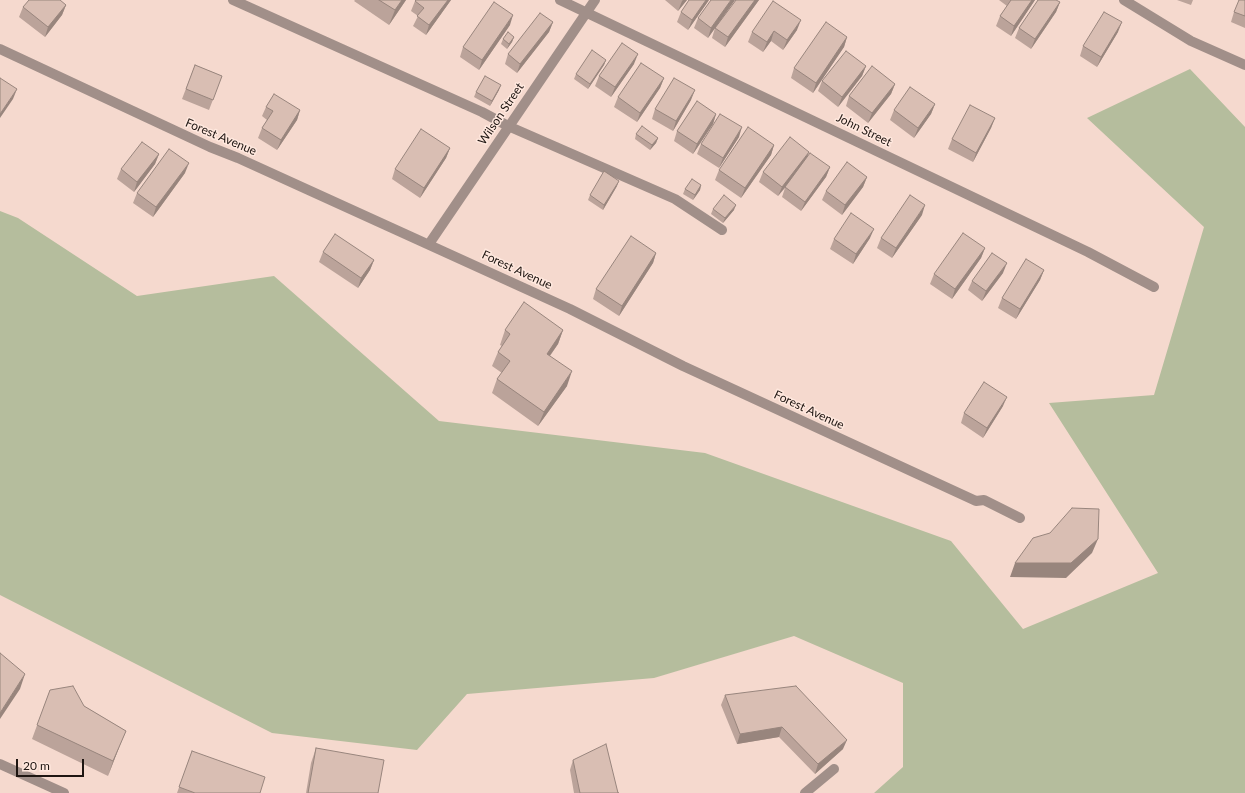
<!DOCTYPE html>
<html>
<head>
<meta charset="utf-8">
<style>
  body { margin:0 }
  #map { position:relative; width:1245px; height:793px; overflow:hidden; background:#f5d9ce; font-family:Lato,sans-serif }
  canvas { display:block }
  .scale { position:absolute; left:16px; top:759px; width:68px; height:18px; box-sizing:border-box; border:2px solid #1e1511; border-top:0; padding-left:5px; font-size:12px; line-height:14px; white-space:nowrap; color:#1e1511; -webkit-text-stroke:3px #ffe8de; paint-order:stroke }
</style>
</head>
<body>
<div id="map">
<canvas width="1245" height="793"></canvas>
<div class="scale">20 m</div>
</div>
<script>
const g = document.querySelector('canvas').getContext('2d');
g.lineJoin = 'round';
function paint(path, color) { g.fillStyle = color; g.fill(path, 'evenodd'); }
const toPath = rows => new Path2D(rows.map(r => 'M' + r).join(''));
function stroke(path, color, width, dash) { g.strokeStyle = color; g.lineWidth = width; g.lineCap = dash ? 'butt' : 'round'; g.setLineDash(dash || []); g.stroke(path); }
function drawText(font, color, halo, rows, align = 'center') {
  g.font = font + ' Lato,sans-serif'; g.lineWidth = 3; g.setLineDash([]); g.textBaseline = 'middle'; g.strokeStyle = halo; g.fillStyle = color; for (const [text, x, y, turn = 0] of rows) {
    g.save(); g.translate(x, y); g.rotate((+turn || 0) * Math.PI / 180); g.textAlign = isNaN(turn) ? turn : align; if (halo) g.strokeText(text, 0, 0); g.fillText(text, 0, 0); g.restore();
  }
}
const green = toPath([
  [1190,69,1245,127,1245,793,874,793,903,767,903,683,794,636,654,678,467,694,417,750,272,733,0,595,0,211,18,218,137,296,274,276,439,421,705,453,951,541,1023,629,1158,573,1049,403,1154,395,1204,227,1087,118]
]);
const minor = toPath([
  [233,0,482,112,508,126,675,199,722,230],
  [560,0,1088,252,1154,287],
  [1124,0,1191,41,1245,65],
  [0,49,210,147,238,158,570,309,683,366,976,501,984,500,1020,518],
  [429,244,595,0],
  [0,764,64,793],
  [805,793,834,769]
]);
const wall = toPath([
  [355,0,406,0,389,25,354,1],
  [451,0,426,35,413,26,418,16,411,11,415,1],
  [665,0,687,0,678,11],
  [709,0,688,30,677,22,681,12],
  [735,0,708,38,694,28,698,18],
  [736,0,759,0,725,47,712,38,715,28],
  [999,0,1035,0,1011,36,996,26,1000,16,1007,6],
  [1177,0,1193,0,1191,5],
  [1245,0,1245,28,1231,22,1234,12],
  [1060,2,1056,12,1031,49,1015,38,1019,28],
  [66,5,62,15,45,37,19,17,23,7],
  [553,22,549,32,517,73,505,64,508,54],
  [510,25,479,70,460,57,463,47],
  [797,30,783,50,771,41,763,52,748,42,752,32],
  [1118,32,1097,67,1080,56,1083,46],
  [514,37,512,42,507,49,501,44,503,39],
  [847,37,844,47,813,93,791,78,794,68],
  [606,60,604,65,588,89,574,79,576,74],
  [634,64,611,97,595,86,599,76],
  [195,65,222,76,209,110,182,99],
  [866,66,862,76,838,107,818,91,822,81],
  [664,78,660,88,637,122,614,107,618,97],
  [895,84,891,94,868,123,846,106,849,96],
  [499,90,490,106,474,97,476,92],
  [691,100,673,131,652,119,655,109],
  [935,104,931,114,914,138,890,120,894,110],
  [266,107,300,110,297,120,277,150,258,138,262,128,267,120,262,116],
  [716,114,713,124,693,154,674,141,677,131],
  [995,118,991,128,973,162,948,149,952,139],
  [636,134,658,138,656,143,650,150,635,139],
  [739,137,719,168,697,154,701,144],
  [774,145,771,155,741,198,715,180,719,170],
  [450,148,446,158,420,198,392,179,395,169],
  [159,154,155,164,134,192,117,179,121,169],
  [807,157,830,167,826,177,801,211,782,197,785,188,778,196,759,182,763,172],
  [185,173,153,217,133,203,137,193],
  [867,177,863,187,842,215,822,200,826,191],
  [701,185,700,190,693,200,683,194,685,189],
  [617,186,603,210,588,200,590,195],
  [713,209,734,210,723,223,711,214],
  [922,215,892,258,877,248,881,238],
  [870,238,853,264,830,249,834,239],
  [985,248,981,258,952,299,930,284,934,274],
  [323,252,374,260,370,270,358,288,319,262],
  [656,253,653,263,619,316,593,299,596,289],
  [1044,270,1040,280,1016,319,998,308,1002,298],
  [1003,273,982,301,968,290,972,281],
  [505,330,563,330,558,344,550,356,567,386,538,426,492,393,497,379,502,373,492,366,498,352,502,346,500,345],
  [1003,406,983,438,961,423,964,413],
  [50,690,84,706,126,731,120,745,108,776,32,739],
  [725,695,843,749,815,774,779,737,737,744,721,705],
  [316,748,378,793,306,793,311,763],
  [192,751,260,793,177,793],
  [573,760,618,793,619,793,574,793,570,770]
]);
const shadedWall = toPath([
  [402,0,406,0,389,25,395,10],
  [448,0,451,0,426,35,429,25],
  [683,0,687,0,678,11,682,1],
  [706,0,709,0,688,30,692,20],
  [731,0,735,0,708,38,711,28],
  [755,0,759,0,725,47,728,37],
  [1032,0,1035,0,1011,36,1014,26],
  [1060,2,1056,12,1031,49,1035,39],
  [66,5,62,15,45,37,48,27],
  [513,15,510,25,479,70,482,60],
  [801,20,797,30,783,50,787,40],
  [553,22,549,32,517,73,520,64],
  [1122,22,1118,32,1097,67,1101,57],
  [774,31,771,41,763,52,767,42],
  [514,37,512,42,507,49,509,44],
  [847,37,844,47,813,93,816,83],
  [638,54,634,64,611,97,615,87],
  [606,60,604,65,588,89,590,84],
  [866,66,862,76,838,107,842,97],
  [664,78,660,88,637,122,640,113],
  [895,84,891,94,868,123,872,113],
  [501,85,499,90,490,106,492,101],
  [17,89,13,99,0,118,0,114],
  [695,90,691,100,673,131,676,121],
  [935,104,931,114,914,138,918,128],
  [300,110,297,120,277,150,281,140],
  [716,114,713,124,693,154,697,144],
  [995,118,991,128,973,162,976,153],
  [742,127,739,137,719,168,723,158],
  [658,138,656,143,650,150,652,145],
  [774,145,771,155,741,198,745,188],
  [450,148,446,158,420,198,424,188],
  [809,152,806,161,778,196,782,187],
  [159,154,155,164,134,192,137,182],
  [189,163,185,173,153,217,156,207],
  [830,167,826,177,801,211,805,202],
  [867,177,863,187,842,215,845,205],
  [619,181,617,186,603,210,604,205],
  [701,185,700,190,693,200,695,195],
  [736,205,734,210,723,223,725,218],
  [925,205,922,215,892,258,896,248],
  [874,229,870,238,853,264,856,254],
  [985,248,981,258,952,299,955,289],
  [656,253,653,263,619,316,622,306],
  [374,260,370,270,358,288,361,278],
  [1007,263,1003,273,982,301,986,291],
  [1044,270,1040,280,1016,319,1020,309],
  [563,330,558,344,541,368,547,354],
  [572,371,567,386,538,426,544,412],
  [1007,397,1003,406,983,438,987,428],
  [1098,539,1092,553,1066,578,1010,577,1015,563],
  [25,674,20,689,0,719,0,713],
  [782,727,779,737,737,744,740,734],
  [126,731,120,745,108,776,113,761],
  [847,740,843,749,815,774,818,764]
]);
const building = toPath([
  [29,0,60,0,66,5,48,27,23,7,29,0],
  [379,0,402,0,395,10,379,0],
  [416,0,448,0,429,25,417,16,424,8,415,1,416,0],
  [689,0,706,0,692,20,681,12,689,0],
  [711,0,731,0,711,28,698,18,711,0],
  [736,0,755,0,728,37,715,28,736,0],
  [1011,0,1032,0,1014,26,1000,16,1011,0],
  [1038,0,1056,0,1060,2,1035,39,1019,28,1038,0],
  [1239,0,1245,0,1245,16,1234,12,1239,0],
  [773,1,801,20,787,40,774,31,767,42,752,32,773,1],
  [494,2,513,15,482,60,463,47,494,2],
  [1104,12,1122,22,1101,57,1083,46,1104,12],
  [540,13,553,22,520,64,508,54,540,13],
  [826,22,847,37,816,83,794,68,826,22],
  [508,32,514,37,509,44,503,39,508,32],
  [622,43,638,54,615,87,599,76,622,43],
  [592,50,606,60,590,84,576,74,592,50],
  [846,51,866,66,842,97,822,81,846,51],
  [641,63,664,78,640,113,618,97,641,63],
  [195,65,222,76,213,100,186,89,195,65],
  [872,66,895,84,872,113,849,96,872,66],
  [485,76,501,85,492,101,476,92,485,76],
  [0,78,17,89,0,114,0,78],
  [674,78,695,90,676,121,655,109,674,78],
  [910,87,935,104,918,128,894,110,910,87],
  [274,94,300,110,281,140,262,128,273,111,266,107,274,94],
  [697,101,716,114,697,144,677,131,697,101],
  [970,105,995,118,976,153,952,139,970,105],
  [720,114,742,127,723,158,701,144,720,114],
  [642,126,658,138,652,145,636,134,642,126],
  [748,127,774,145,745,188,719,170,748,127],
  [421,129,450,148,424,188,395,169,421,129],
  [790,137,809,152,782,187,763,172,790,137],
  [142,142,159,154,137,182,121,169,142,142],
  [169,149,189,163,156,207,137,193,169,149],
  [810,153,830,167,805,202,785,187,810,153],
  [847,162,867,177,845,205,826,191,847,162],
  [604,171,619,181,604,205,590,195,604,171],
  [692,179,701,185,695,195,685,189,692,179],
  [724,195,736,205,725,218,713,209,724,195],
  [910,195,925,205,896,248,881,238,910,195],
  [851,213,874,229,856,254,834,239,851,213],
  [963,233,985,248,955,289,934,274,963,233],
  [335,234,374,260,361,278,323,252,335,234],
  [631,236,656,253,622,306,596,289,631,236],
  [992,253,1007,263,986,291,972,281,992,253],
  [1026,259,1044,270,1020,309,1002,298,1026,259],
  [524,302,563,330,547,354,572,371,544,412,497,379,510,361,498,352,510,334,505,330,524,302],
  [984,382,1007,397,987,428,964,413,984,382],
  [1072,508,1099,509,1098,539,1071,563,1015,563,1033,538,1050,533,1072,508],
  [0,653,25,674,0,713,0,653],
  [73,686,84,706,126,731,113,761,37,725,50,690,73,686],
  [796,686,847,740,818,764,782,727,740,734,725,695,796,686],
  [606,744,618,793,619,793,580,793,573,760,606,744],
  [316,748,384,760,378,793,308,793,316,748],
  [192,751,265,777,260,793,195,793,179,787,192,751]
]);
const streetNames = [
  ["Wilson Street",501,114,-56],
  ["John Street",864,130,26],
  ["Forest Avenue",221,137,23],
  ["Forest Avenue",517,270,25],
  ["Forest Avenue",809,410,25]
];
paint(green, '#b5bd9d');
stroke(minor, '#a18f89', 10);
paint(wall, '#bba39a');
paint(shadedWall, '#98857d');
paint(building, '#d9beb3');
stroke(building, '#98857d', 1);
drawText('12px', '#1e1511', '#ffe8de', streetNames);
</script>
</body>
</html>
